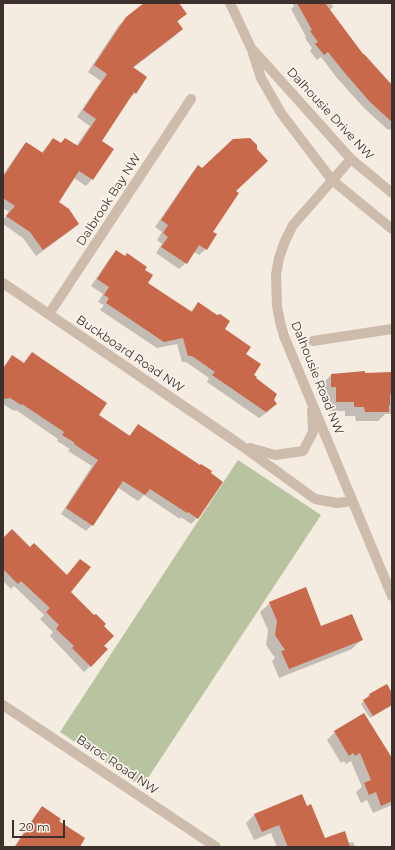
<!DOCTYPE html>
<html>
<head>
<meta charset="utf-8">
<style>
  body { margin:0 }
  #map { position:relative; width:395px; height:850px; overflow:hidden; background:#f4ebe1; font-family:Montserrat,sans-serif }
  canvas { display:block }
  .frame { position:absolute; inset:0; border:4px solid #3b302b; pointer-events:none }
  .scale { position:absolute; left:12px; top:820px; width:53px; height:18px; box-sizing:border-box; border:2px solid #3b302b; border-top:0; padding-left:5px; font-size:12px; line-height:14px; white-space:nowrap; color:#3b302b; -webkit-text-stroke:3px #fbf5ee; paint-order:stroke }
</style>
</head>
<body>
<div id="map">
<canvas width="395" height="850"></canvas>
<div class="frame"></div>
<div class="scale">20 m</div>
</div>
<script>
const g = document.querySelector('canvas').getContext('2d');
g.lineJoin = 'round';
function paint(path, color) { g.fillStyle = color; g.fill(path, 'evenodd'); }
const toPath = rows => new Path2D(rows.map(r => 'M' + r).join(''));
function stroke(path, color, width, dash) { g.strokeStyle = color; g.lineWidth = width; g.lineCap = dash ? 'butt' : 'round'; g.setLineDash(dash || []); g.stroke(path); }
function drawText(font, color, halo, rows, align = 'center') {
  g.font = font + ' Montserrat,sans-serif'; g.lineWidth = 3.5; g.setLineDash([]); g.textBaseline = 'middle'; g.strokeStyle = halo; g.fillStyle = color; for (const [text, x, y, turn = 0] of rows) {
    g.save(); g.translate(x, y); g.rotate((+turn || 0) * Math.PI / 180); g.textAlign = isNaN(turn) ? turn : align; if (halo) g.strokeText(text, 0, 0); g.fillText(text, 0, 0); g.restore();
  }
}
const green = toPath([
  [238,460,321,515,142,787,60,732]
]);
const shadow = toPath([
  [146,3,178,3,186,14,177,22,182,29,175,36,133,68,135,93,129,99,101,141,92,179,86,186,74,178,58,202,78,224,71,230,36,256,23,238,3,224,3,220,9,212,3,208,3,175,20,150,26,143,41,153,53,139,60,144,65,139,76,146,90,126,77,117,101,81,88,72,119,25],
  [292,3,331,3,333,7,329,11,363,56,392,86,392,131,390,129,388,130,364,108,337,78,321,57,317,60,310,51,312,48,305,38,306,37,291,9,294,6],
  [198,167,211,232,206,249,199,255,194,252,186,263,179,269,156,253,162,244,157,240,162,232,155,227,192,173],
  [116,251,144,270,146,283,190,312,198,304,224,329,245,355,253,375,275,404,269,411,259,418,207,382,209,378,186,362,182,362,177,344,157,348,100,310,104,305,98,302,103,294,91,286,110,258],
  [32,354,97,415,129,436,138,425,197,518,191,524,181,517,180,519,144,495,138,501,117,487,92,525,86,531,61,514,92,466,68,451,70,449,57,441,58,439,16,410,14,411,3,404,3,367,12,357,23,364],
  [392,373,392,414,385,414,378,421,356,421,355,416,345,416,345,411,327,411,326,396,322,396,322,384,331,375],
  [3,537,70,592,102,626,103,646,107,650,84,672,50,636,53,632,40,619,44,615,14,586,11,589,3,581],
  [270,603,321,627,362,639,352,649,279,678,272,661,275,658,266,645,268,630,260,612],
  [386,685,392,695,392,705,370,718,361,704,369,695],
  [335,732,392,758,392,805,373,813,367,800,361,803,356,792,362,787,351,761,346,764,344,761,341,763,327,740],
  [43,807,58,821,78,847,14,847,36,814],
  [255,814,324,839,348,843,353,842,355,847,277,847,271,833,254,840,246,823]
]);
const building = toPath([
  [144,3,179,3,187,14,177,21,183,29,133,67,147,77,136,94,134,92,102,141,114,149,93,180,79,171,59,202,69,209,79,224,43,250,30,232,6,216,15,206,3,198,3,177,26,142,43,153,53,138,61,143,65,138,78,146,96,119,83,110,107,74,94,65,126,17],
  [297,3,325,3,363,54,364,54,392,85,392,122,370,102,344,72,328,52,324,55,315,44,318,42,310,31,312,30],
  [250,138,257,145,257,149,268,161,236,191,239,193,213,232,217,234,207,250,199,245,187,264,161,247,168,237,163,233,168,225,161,220,198,165,202,168,233,139],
  [116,250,125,256,127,253,147,267,145,270,153,275,148,283,192,312,198,302,217,315,220,314,230,321,225,329,251,347,246,354,261,364,254,375,257,377,256,378,277,394,274,400,277,404,266,412,212,375,215,372,192,356,188,356,183,338,164,342,106,303,109,298,104,295,109,287,97,279],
  [32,352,107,403,99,415,130,436,138,424,200,465,201,464,212,471,211,473,223,482,198,519,188,512,187,513,150,489,145,495,123,481,93,526,66,508,98,460,74,444,75,443,62,435,64,432,22,404,21,405,10,398,3,399,3,369,12,355,24,363],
  [365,371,365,373,392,372,392,394,390,394,390,405,389,405,389,412,365,412,364,407,354,407,354,402,336,402,336,387,331,387,331,374],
  [12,529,30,547,34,543,67,575,80,559,91,567,71,592,94,615,96,614,106,624,104,626,114,636,104,646,108,649,91,667,72,648,74,646,56,629,59,625,46,612,50,608,21,581,18,584,3,569,3,538],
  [306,587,321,626,352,614,363,640,289,669,281,651,285,650,275,635,277,621,269,602],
  [387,684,392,693,392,705,373,716,363,700,370,696,369,694],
  [364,713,392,758,392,801,381,806,376,792,369,795,364,783,371,780,360,753,355,756,353,753,349,756,334,731],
  [302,794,307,806,311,804,325,838,345,831,350,847,288,847,279,825,262,832,254,814],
  [42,806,61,819,59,821,85,838,80,847,15,847]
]);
const minor = toPath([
  [230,3,252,50,261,78,281,113,332,180,392,229],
  [254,51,351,159,392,193],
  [351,159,293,225,285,241,279,258,276,275,277,306,280,322,284,336,392,596],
  [3,283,242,446,315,499,337,503,352,501],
  [49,314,191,99],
  [313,341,392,329],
  [250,448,275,455,303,451,313,432,312,410],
  [3,705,216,847]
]);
const streetNames = [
  ["Dalhousie Drive NW",330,114,47],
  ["Dalbrook Bay NW",109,200,-57],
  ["Buckboard Road NW",130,354,34],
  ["Dalhousie Road NW",317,378,68],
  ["Baroc Road NW",117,765,34]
];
paint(green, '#b8c4a0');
paint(shadow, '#0003');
paint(building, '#c8694b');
stroke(minor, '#cdbbac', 10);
drawText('12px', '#3b302b', '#fbf5ee', streetNames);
</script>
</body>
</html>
